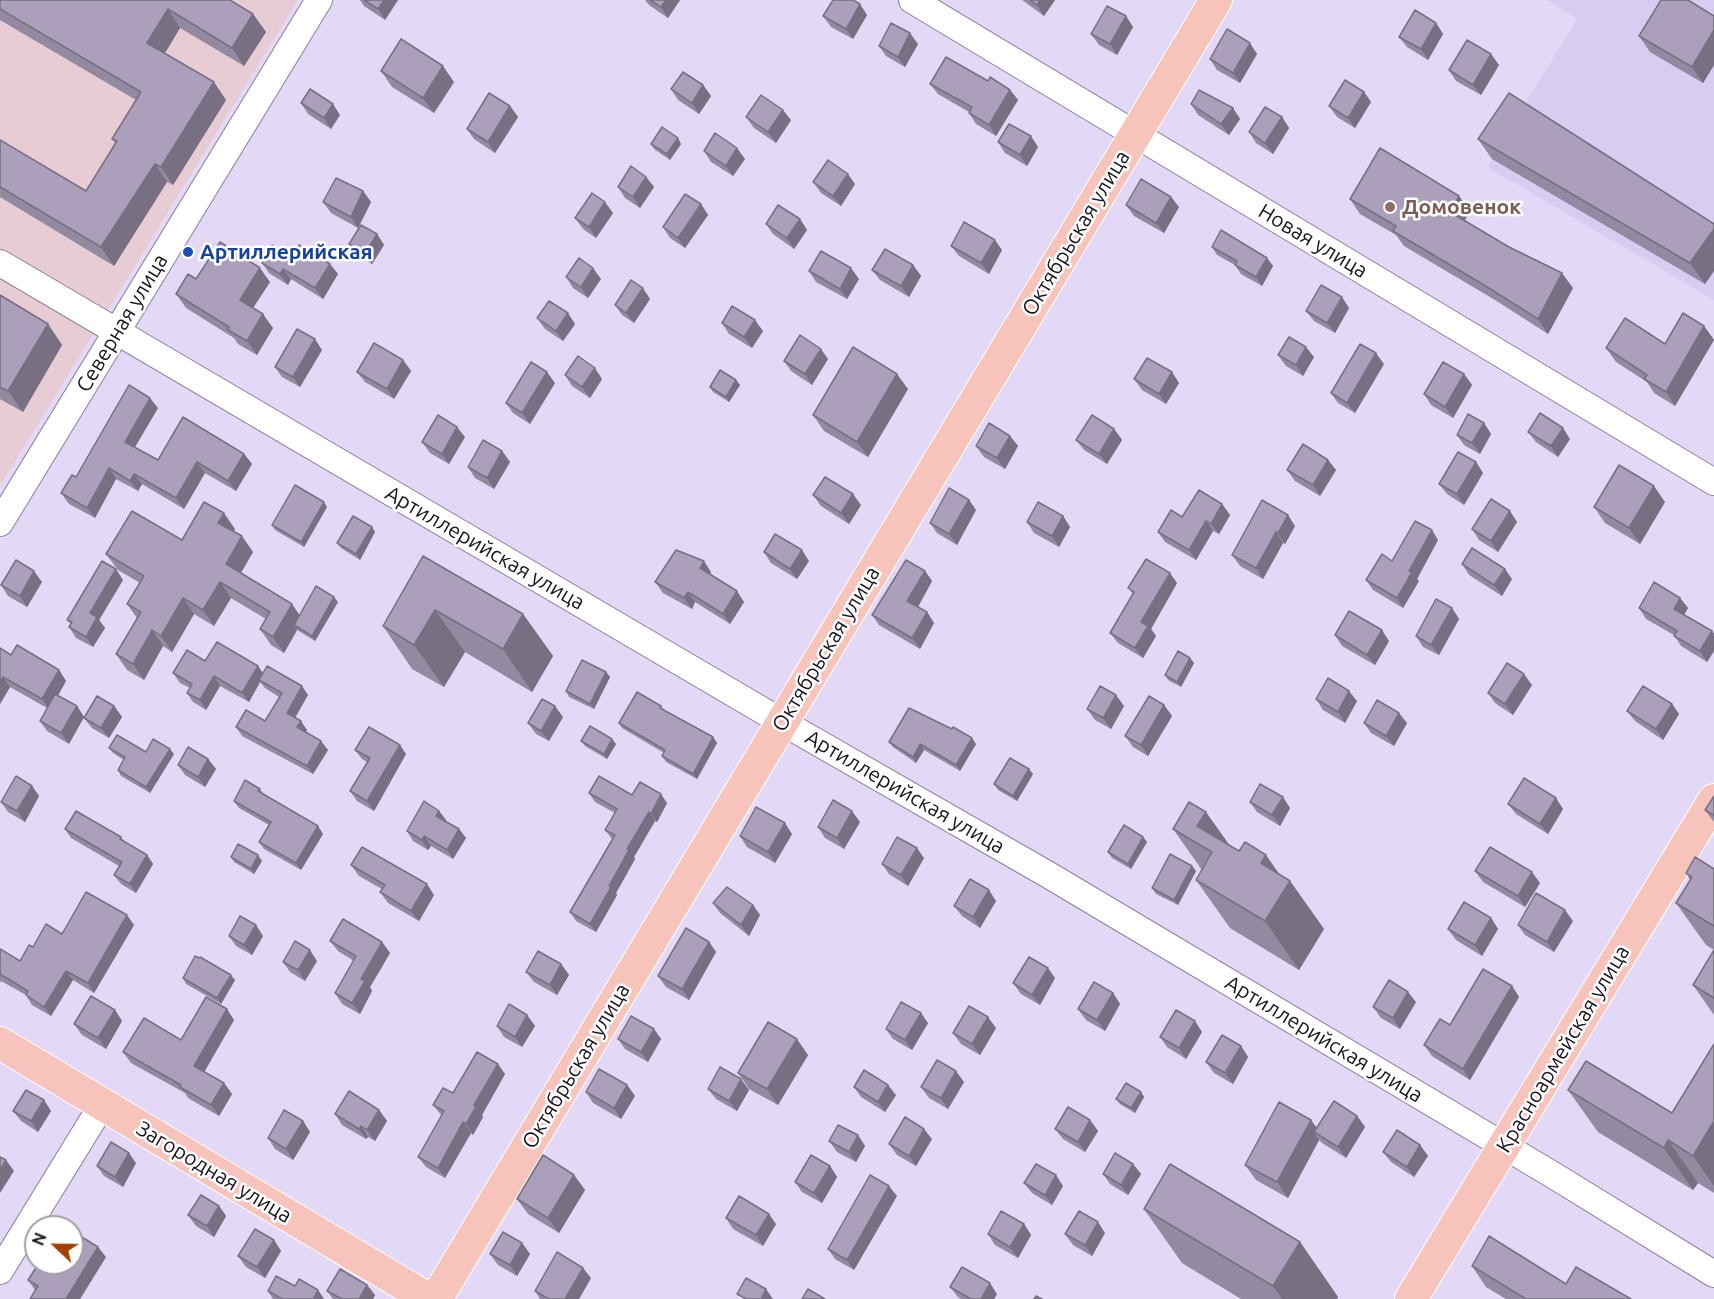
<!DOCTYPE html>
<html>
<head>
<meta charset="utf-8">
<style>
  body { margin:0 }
  #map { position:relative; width:1714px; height:1299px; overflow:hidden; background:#e3d9f7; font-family:Ubuntu,sans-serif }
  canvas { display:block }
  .north { position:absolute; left:24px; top:1215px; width:60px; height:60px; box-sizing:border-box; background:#fff; border:2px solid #a2a1a5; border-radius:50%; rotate:292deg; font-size:16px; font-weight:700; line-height:24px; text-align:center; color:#17141e }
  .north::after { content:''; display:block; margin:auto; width:21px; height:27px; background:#a34100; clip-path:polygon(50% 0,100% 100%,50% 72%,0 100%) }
</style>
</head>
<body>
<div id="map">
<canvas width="1714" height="1299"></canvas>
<div class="north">N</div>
</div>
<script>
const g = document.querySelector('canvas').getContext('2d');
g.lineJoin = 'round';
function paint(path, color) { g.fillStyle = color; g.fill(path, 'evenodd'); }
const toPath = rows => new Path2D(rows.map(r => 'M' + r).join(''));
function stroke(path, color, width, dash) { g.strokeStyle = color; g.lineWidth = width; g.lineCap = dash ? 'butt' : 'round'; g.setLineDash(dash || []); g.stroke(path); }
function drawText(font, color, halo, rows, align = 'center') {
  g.font = font + ' Ubuntu,sans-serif'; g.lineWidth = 5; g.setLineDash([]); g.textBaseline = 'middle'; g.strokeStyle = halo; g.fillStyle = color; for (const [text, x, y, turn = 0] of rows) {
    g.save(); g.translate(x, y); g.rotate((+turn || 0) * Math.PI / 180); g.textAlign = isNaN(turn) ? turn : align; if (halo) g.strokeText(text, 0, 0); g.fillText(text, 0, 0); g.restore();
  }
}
const built = toPath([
  [1547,0,1714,0,1714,300,1487,167,1577,19]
]);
const industrial = toPath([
  [0,0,298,0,0,486]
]);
const minor = toPath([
  [912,0,1714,482],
  [0,263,782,722,1047,874,1553,1175,1714,1274],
  [0,523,319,0],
  [0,1271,102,1105]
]);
const major = toPath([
  [0,1043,428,1299],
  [436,1299,1216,0],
  [1411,1299,1714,800]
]);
const wall = toPath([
  [0,0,253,14,266,32,244,66,180,28,165,53,226,100,173,185,167,182,114,266,0,197,0,140,86,191,115,143,112,139,136,100,0,20],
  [360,0,398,0,385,20,364,6],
  [645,0,680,0,668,18,649,5],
  [1022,0,1055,0,1044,16],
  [867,15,853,39,831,27,823,16],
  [1126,16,1133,27,1117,55,1099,45,1091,34],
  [1714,16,1714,65,1703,83,1650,52,1639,36],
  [1436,23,1443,34,1428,60,1407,47,1399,37],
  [918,44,905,67,886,56,879,46],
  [1257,54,1240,83,1217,70,1210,59],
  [1499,65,1481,95,1456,81,1449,70],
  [381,71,454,82,434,113,392,87],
  [988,81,1010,90,1018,100,996,136,976,124,969,113,969,112,938,94,930,84],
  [703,85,711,96,699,114,678,100,671,89],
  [1364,92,1371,102,1355,128,1337,117,1329,106],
  [301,103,340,115,331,129,308,114],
  [1191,104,1233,108,1240,119,1229,135,1198,115],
  [510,106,518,117,495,153,474,139,467,129],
  [746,117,791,120,776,143,754,128],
  [1282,117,1289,128,1273,154,1256,143,1249,132],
  [1478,139,1714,224,1714,271,1705,284,1492,159],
  [998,142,1038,147,1027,166,1005,153],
  [651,144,681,144,670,160,654,149],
  [704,151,745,159,733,176,711,162],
  [646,177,654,187,640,208,625,198,618,187],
  [813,182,855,184,841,206,821,193],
  [363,191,371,202,358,228,331,213,323,202],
  [1171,197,1179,207,1164,233,1134,216,1126,205],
  [1350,199,1470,211,1465,220,1573,288,1548,334,1495,300,1404,246,1396,235,1360,214],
  [701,204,708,215,685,248,670,238,663,227],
  [613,213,596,238,583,229,575,218],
  [800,219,807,230,794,249,773,234,766,224],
  [377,234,384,245,372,264,356,254,349,244],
  [951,246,1002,250,989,274,959,256],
  [1212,247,1267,258,1273,266,1262,286,1241,274,1235,265,1217,255],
  [292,257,330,264,338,274,323,299,291,279,288,285,269,273,262,263],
  [913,265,921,276,909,297,880,280,872,270],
  [809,271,859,279,847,299,816,282],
  [566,277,601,279,588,298,573,288],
  [196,279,270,282,253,308,273,328,257,355,238,344,234,338,186,308,176,294],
  [0,295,48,324,62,345,23,412,0,399],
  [650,299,634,323,622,315,615,305],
  [1349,308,1335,333,1314,321,1306,311],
  [537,318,575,324,563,341,545,329],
  [722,323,763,331,752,348,729,334],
  [1704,326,1714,340,1675,406,1654,393,1647,382,1616,362,1606,348,1665,344],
  [322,350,300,387,282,377,275,367],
  [1278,355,1314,357,1303,376,1286,366],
  [828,359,812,385,791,371,784,361],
  [403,360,411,371,394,399,365,382,357,372],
  [1384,364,1355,413,1338,403,1331,393],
  [1464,374,1472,385,1453,418,1431,405,1424,394],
  [565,375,602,379,590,398,572,386],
  [1134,379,1179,383,1166,404,1142,390],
  [736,380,740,385,729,402,713,392,710,387],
  [555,383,530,424,513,413,506,403],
  [908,389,868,457,824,431,813,415],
  [158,408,135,447,158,460,244,454,252,464,236,491,205,473,184,509,142,484,138,491,116,479,95,518,69,504,61,493,76,477],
  [1484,423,1491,434,1480,454,1464,445,1457,435],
  [1114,429,1122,440,1107,464,1084,450,1076,440],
  [1528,432,1570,439,1558,457,1536,442],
  [1010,436,1018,446,1005,469,984,457,976,446],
  [465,437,449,464,430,453,422,442],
  [502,451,510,462,494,489,475,478,468,467],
  [1328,460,1336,470,1320,496,1295,481,1287,470],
  [1476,462,1483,473,1464,505,1447,494,1439,484],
  [813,495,861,505,849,524,821,506],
  [969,500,976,510,957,545,937,533,930,523],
  [1262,500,1295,526,1285,544,1283,543,1263,579,1240,566,1232,555],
  [1665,502,1640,544,1605,523,1594,507],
  [1222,504,1230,515,1219,534,1213,531,1196,560,1165,542,1158,532,1182,517],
  [327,507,304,547,275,530,272,525],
  [1063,516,1070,527,1059,547,1034,533,1027,522],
  [1517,522,1498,552,1479,540,1472,529],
  [372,527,375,532,360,560,341,548,337,543],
  [235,529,234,531,253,552,241,573,300,615,338,602,315,641,297,630,284,653,271,645,260,629,266,619,231,598,214,626,194,614,172,652,163,646,144,680,127,670,116,654,137,618,127,604,140,583,118,570,106,554,182,540],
  [1438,540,1417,579,1419,581,1403,608,1373,590,1366,580,1392,561],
  [764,552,809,561,797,579,771,563],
  [423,556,523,614,553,656,532,692,465,652,444,687,412,669,383,626],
  [1462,564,1512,579,1502,596,1469,575],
  [925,571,932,581,918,607,927,612,934,623,920,649,879,625,872,615],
  [711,572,710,574,744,602,730,624,695,602,692,609,663,593,655,582],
  [123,580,99,620,105,628,93,647,76,638,69,627,71,624,67,620],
  [42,582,27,607,8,596,1,585],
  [1177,583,1151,629,1156,636,1143,658,1118,643,1110,633,1133,594,1128,588],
  [1680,598,1688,608,1684,615,1712,631,1714,634,1714,651,1707,662,1681,646,1674,635,1646,619,1639,608],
  [1452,608,1459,619,1439,655,1423,647,1416,636],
  [1335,635,1389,641,1375,665,1342,646],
  [0,648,11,655,59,670,66,681,58,695,77,706,84,717,69,744,47,731,40,721,47,708,10,687,0,704],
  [1190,658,1194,663,1181,687,1168,680,1165,675],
  [205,661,258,666,263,673,308,695,295,718,307,730,306,732,328,750,313,774,242,736,236,727,265,721,279,697,265,688,260,682,249,702,220,686,206,710,193,702,187,693,190,688,180,683,173,673],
  [606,672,610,677,594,709,569,697,566,691],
  [1532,685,1513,715,1495,703,1488,693],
  [1316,699,1357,701,1345,723,1323,710],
  [1672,704,1679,714,1663,740,1635,721,1627,711],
  [1164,705,1172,716,1148,756,1133,747,1125,736],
  [114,706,122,717,109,738,92,728,84,718],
  [661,706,664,710,713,737,717,743,697,779,666,762,662,756,664,753,622,728,619,723],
  [1124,706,1111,729,1095,720,1087,709],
  [563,717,549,741,536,734,528,723],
  [1364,723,1407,723,1394,746,1371,733],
  [581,741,616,744,607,759,585,746],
  [889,742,976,744,960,771,924,750,916,763,893,747],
  [109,748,146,752,174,754,150,793,121,776,118,770,124,760,113,753],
  [355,750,406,754,374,811,357,801,350,791,367,762,362,759],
  [208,759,216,769,205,787,185,775,178,765],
  [1033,774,1017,801,998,790,994,784],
  [32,786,39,796,25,822,8,812,1,802],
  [260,789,264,795,323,834,301,870,264,849,259,842,269,825,239,808,234,801],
  [589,793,632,795,667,803,657,822,655,821,634,857,635,859,616,893,617,895,596,932,576,921,570,912,612,839,605,830,615,813,595,802],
  [1714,796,1714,822,1705,810],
  [1250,802,1290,808,1280,826,1257,812],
  [1508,804,1563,809,1548,834,1516,814],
  [439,811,446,820,445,821,459,829,466,838,453,859,431,846,428,850,413,841,407,831],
  [860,822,844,849,825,838,818,827],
  [65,829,121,837,125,842,147,855,153,864,136,893,121,884,114,875,119,866,71,838],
  [1173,829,1230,846,1290,881,1324,929,1299,970,1230,928,1196,880,1202,870],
  [792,834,775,863,747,847,740,836],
  [1143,837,1147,842,1131,869,1112,858,1108,852],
  [231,857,262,861,254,874,234,862],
  [924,858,908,886,889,874,882,864],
  [351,865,434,895,419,921,388,903,380,892,382,889,359,876],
  [1714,869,1714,1015,1693,985,1714,950,1706,945,1676,903,1690,880,1686,873],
  [1196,871,1178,905,1156,894,1152,888],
  [1475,871,1540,883,1525,907,1483,882],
  [996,901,980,928,962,916,954,906],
  [713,903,753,905,760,915,749,936,720,913],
  [1491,918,1498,929,1482,956,1456,940,1448,929],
  [1573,921,1554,952,1525,935,1518,925],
  [134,925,94,993,73,980,51,1016,32,1005,26,995,1,981,0,983,0,949,20,961,33,947,62,934],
  [229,936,263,936,252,955,236,946],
  [330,941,382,942,390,953,370,987,372,991,360,1014,342,1004,335,993,354,961,338,951],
  [709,942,716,952,689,1000,666,987,658,976],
  [317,961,305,981,290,972,283,962],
  [561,964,569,975,557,995,534,982,526,972],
  [183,978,235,980,221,1004,186,984],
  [1055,978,1040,1005,1021,994,1013,983],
  [1512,986,1519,997,1470,1080,1432,1056,1424,1045,1450,1025],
  [1113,993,1120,1004,1105,1031,1086,1020,1078,1009],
  [1416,1002,1400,1029,1381,1018,1373,1007],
  [115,1010,122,1021,106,1049,82,1035,74,1024],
  [527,1015,535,1026,522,1047,504,1037,497,1026],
  [234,1020,204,1072,224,1083,232,1094,219,1116,188,1098,185,1093,131,1063,123,1052,181,1040],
  [928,1023,912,1050,893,1039,886,1029],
  [996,1028,980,1055,961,1044,953,1033],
  [654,1029,661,1039,648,1062,625,1049,618,1039],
  [1202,1032,1186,1059,1167,1047,1160,1037],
  [1714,1044,1714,1193,1698,1183,1693,1190,1598,1132,1568,1090,1672,1113],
  [1241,1046,1248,1057,1233,1084,1214,1073,1206,1062],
  [808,1055,778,1105,749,1089,738,1073],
  [505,1074,482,1115,483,1117,473,1135,471,1133,445,1178,426,1167,418,1157,442,1116,433,1105,453,1093],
  [964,1082,948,1109,929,1098,921,1087],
  [627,1085,635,1096,621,1119,593,1103,586,1092],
  [854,1087,896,1095,885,1112,861,1097],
  [708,1089,749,1090,737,1111,716,1099],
  [1141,1092,1144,1097,1135,1113,1120,1104,1116,1099],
  [379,1110,387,1121,375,1141,368,1137,366,1139,342,1125,335,1114],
  [13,1111,51,1111,38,1132,21,1121],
  [1357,1116,1365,1127,1346,1158,1322,1143,1319,1140,1288,1198,1256,1180,1245,1165,1317,1128],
  [1090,1120,1098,1131,1085,1152,1063,1139,1055,1129],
  [303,1121,310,1132,293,1160,275,1149,268,1138],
  [858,1135,865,1146,856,1162,837,1152,829,1141],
  [932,1139,916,1166,897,1155,889,1144],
  [1420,1145,1428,1156,1414,1177,1391,1162,1383,1152],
  [136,1163,123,1187,104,1176,97,1166],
  [1133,1164,1141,1174,1128,1195,1110,1184,1103,1174],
  [830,1166,837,1177,822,1203,802,1192,795,1182],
  [574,1175,585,1190,559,1233,528,1214,517,1199],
  [1024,1183,1063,1186,1052,1205,1032,1193],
  [897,1196,854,1270,835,1259,828,1249],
  [219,1206,226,1216,214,1237,196,1226,188,1215],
  [1144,1209,1300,1242,1338,1297,1337,1299,1241,1299,1182,1263],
  [726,1218,776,1224,763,1246,733,1229],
  [1024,1224,1031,1235,1018,1258,995,1245,988,1234],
  [1105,1233,1092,1256,1073,1245,1065,1234],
  [274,1240,281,1251,265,1278,246,1267,238,1256],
  [522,1243,530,1254,517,1276,498,1265,490,1254],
  [106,1257,80,1299,30,1299,35,1290,28,1280],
  [1472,1266,1566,1284,1631,1299,1506,1299,1486,1287],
  [591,1278,579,1299,540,1299,535,1291],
  [367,1285,375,1295,373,1299,333,1299,327,1291],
  [295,1286,318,1290,324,1299,273,1299,268,1291],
  [950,1287,997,1294,994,1299,961,1299,958,1297]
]);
const shadedWall = toPath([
  [384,0,398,0,385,20,378,9],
  [666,0,680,0,668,18,661,7],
  [1040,0,1055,0,1044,16,1037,5],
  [860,4,867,15,853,39,846,29],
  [168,9,180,28,160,61,147,43],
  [253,14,266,32,244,66,232,48],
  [1126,16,1133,27,1117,55,1110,44],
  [1436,23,1443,34,1428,60,1421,49],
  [1714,30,1714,65,1703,83,1692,67],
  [910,33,918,44,905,67,898,57],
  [1250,43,1257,54,1240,83,1233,73],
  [1491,54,1499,65,1481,95,1473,85],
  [443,66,454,82,434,113,423,98],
  [214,82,226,100,173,185,161,167],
  [703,85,711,96,699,114,692,103],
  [1010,90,1018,100,996,136,989,125],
  [1364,92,1371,102,1355,128,1348,118],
  [333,104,340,115,331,129,324,118],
  [510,106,518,117,495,153,488,142],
  [1233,108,1240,119,1229,135,1221,124],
  [783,110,791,120,776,143,768,132],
  [1282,117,1289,128,1273,154,1265,143],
  [1031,136,1038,147,1027,166,1020,155],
  [678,138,681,144,670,160,667,154],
  [737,148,745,159,733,176,726,166],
  [155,164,167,182,114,266,101,247],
  [848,174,855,184,841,206,833,196],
  [646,177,654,187,640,208,633,197],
  [363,191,371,202,358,228,351,217],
  [1459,196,1470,211,1461,227,1450,212],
  [1171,197,1179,207,1164,233,1156,223],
  [605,202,613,213,596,238,589,227],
  [701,204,708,215,685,248,678,238],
  [800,219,807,230,794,249,787,238],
  [1714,229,1714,271,1705,284,1690,263],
  [377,234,384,245,372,264,365,254],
  [995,240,1002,250,989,274,981,263],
  [1267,258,1273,266,1262,286,1256,277],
  [330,264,338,274,323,299,315,288],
  [913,265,921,276,909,297,901,286],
  [260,268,270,282,249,314,240,300],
  [593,268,601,279,588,298,581,287],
  [851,268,859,279,847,299,840,289],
  [283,269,291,279,288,285,280,274],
  [1562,273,1573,288,1548,334,1538,319],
  [643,288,650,299,634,323,626,313],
  [1342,297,1349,308,1335,333,1327,323],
  [568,313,575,324,563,341,556,331],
  [263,314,273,328,257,355,247,341],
  [755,320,763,331,752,348,744,337],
  [48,324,62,345,23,412,8,391],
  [1704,326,1714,340,1675,406,1666,392],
  [315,339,322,350,300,387,293,377],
  [1306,347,1314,357,1303,376,1296,365],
  [821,349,828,359,812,385,805,374],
  [1376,353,1384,364,1355,413,1347,403],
  [403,360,411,371,394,399,387,389],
  [595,368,602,379,590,398,582,387],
  [547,372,555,383,530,424,522,413],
  [1172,372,1179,383,1166,404,1159,394],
  [897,374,908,389,868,457,857,442],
  [1464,374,1472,385,1453,418,1445,407],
  [736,380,740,385,729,402,726,397],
  [150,398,158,408,132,452,125,442],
  [1484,423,1491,434,1480,454,1472,443],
  [457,427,465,437,449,464,442,454],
  [1563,428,1570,439,1558,457,1551,446],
  [1114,429,1122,440,1107,464,1099,454],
  [1010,436,1018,446,1005,469,997,458],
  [502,451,510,462,494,489,487,478],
  [244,454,252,464,236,491,228,481],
  [1328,460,1336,470,1320,496,1313,485],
  [197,462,205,473,184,509,176,498],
  [1476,462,1483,473,1464,505,1457,494],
  [109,468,116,479,95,518,87,508],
  [134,474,142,484,138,491,130,481],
  [1654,486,1665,502,1640,544,1629,528],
  [853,494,861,505,849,524,841,513],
  [969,500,976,510,957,545,949,534],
  [324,502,327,507,304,547,301,542],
  [1222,504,1230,515,1219,534,1211,524],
  [1510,511,1517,522,1498,552,1491,541],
  [224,513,235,529,229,539,218,523],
  [1288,515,1295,526,1285,544,1278,533],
  [1063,516,1070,527,1059,547,1052,536],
  [1206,521,1213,531,1196,560,1189,550],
  [372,527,375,532,360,560,356,554],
  [1432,530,1438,540,1417,579,1419,581,1403,608,1397,598,1409,571],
  [1276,532,1283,543,1263,579,1256,568],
  [242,536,253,552,237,579,226,564],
  [802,550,809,561,797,579,790,569],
  [704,561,711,572,708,579,700,568],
  [116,569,123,580,99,620,105,628,93,647,86,637,90,613],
  [1505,569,1512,579,1502,596,1494,585],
  [34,571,42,582,27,607,20,596],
  [925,571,932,581,915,612,907,601],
  [1170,573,1177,583,1151,629,1156,636,1143,658,1135,648,1141,622],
  [220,582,231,598,214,626,203,610],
  [737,591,744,602,730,624,723,614],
  [688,592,695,602,692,609,684,598],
  [334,597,338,602,315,641,312,636],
  [183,598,194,614,172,652,161,636],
  [1680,598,1688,608,1681,620,1674,609],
  [292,604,303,620,294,625,297,630,284,653,273,637],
  [1452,608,1459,619,1439,655,1431,645],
  [435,610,465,652,444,687,414,645],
  [927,612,934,623,920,649,912,638],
  [523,614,553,656,532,692,503,649],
  [152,630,163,646,144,680,133,664],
  [1382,630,1389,641,1375,665,1367,655],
  [1712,631,1714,634,1714,651,1707,662,1700,651],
  [1190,658,1194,663,1181,687,1177,682],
  [258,666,264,675,259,680,260,682,249,702,242,693],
  [59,670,66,681,50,710,42,699],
  [606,672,610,677,594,709,590,704],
  [1524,674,1532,685,1513,715,1505,704],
  [214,676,220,686,206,710,200,700],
  [3,677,10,687,0,704,0,682],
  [302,686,308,695,293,721,287,713],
  [1349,691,1357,701,1345,723,1338,712],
  [1116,695,1124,706,1111,729,1103,718],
  [1672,704,1679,714,1663,740,1656,729],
  [1164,705,1172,716,1148,756,1141,745],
  [77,706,84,717,69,744,61,733],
  [114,706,122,717,109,738,101,728],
  [555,706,563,717,549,741,541,731],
  [1399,713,1407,723,1394,746,1386,736],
  [301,721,307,730,303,735,297,727],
  [713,737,717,743,697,779,693,774],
  [972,738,976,744,960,771,956,765],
  [612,739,616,744,607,759,604,754],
  [321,741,328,750,313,774,307,766],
  [920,744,924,750,916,763,913,757],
  [400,745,406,754,374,811,367,801],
  [170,749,174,754,150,793,146,787],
  [208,759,216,769,205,787,198,777],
  [1029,769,1033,774,1017,801,1013,796],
  [32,786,39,796,25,822,17,811],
  [661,794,667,803,657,822,651,814],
  [1283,797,1290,808,1280,826,1272,815],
  [1556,798,1563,809,1548,834,1540,824],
  [439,811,446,820,443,825,436,816],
  [852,811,860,822,844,849,837,838],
  [649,812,655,821,634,857,635,859,616,893,617,895,596,932,590,924,627,849],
  [1206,812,1240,860,1197,826],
  [785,823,792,834,775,863,768,852],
  [318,826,323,834,301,870,296,863],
  [459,829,466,838,453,859,447,850],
  [424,836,431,846,428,850,422,840],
  [1143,837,1147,842,1131,869,1128,864],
  [917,848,924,858,908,886,901,875],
  [147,855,153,864,136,893,130,884],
  [258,855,262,861,254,874,251,869],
  [1266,855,1287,885,1290,881,1324,929,1299,970,1265,921,1261,863],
  [1192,866,1196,871,1178,905,1174,900],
  [1532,872,1540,883,1525,907,1518,896],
  [427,884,434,895,419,921,411,911],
  [989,890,996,901,980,928,973,917],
  [753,905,760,915,749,936,741,925],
  [1565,910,1573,921,1554,952,1547,942],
  [127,915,134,925,94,993,88,983],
  [1491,918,1498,929,1482,956,1475,945],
  [256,925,263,936,252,955,244,945],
  [382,942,390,953,370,987,372,991,360,1014,352,1003,361,979],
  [709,942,716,952,689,1000,682,989],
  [310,950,317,961,305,981,298,970],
  [561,964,569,975,557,995,550,985],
  [1048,968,1055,978,1040,1005,1032,995],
  [66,971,73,980,51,1016,44,1007],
  [231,975,235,980,221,1004,217,998],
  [1512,986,1519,997,1470,1080,1463,1069],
  [1408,992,1416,1002,1400,1029,1393,1018],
  [1113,993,1120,1004,1105,1031,1097,1020],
  [227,1009,234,1020,202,1076,194,1066],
  [115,1010,122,1021,106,1049,98,1038],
  [921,1013,928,1023,912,1050,905,1040],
  [527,1015,535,1026,522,1047,515,1037],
  [988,1017,996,1028,980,1055,972,1044],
  [1195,1021,1202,1032,1186,1059,1179,1048],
  [654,1029,661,1039,648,1062,641,1052],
  [797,1039,808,1055,778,1105,767,1089],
  [1241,1046,1248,1057,1233,1084,1225,1073],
  [498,1064,505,1074,482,1115,483,1117,473,1135,466,1124,474,1105],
  [956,1071,964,1082,948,1109,941,1098],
  [741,1079,749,1090,737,1111,729,1101],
  [224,1083,232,1094,219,1116,211,1105],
  [627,1085,635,1096,621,1119,614,1108],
  [888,1085,896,1095,885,1112,878,1102],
  [1141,1092,1144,1097,1135,1113,1131,1108],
  [44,1100,51,1111,38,1132,31,1121],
  [379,1110,387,1121,375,1141,367,1130],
  [1357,1116,1365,1127,1346,1158,1338,1147],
  [1090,1120,1098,1131,1085,1152,1078,1142],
  [1311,1120,1322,1135,1314,1132,1319,1140,1288,1198,1277,1182],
  [303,1121,310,1132,293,1160,286,1149],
  [1714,1121,1714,1186,1693,1156],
  [463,1122,471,1133,445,1178,438,1168],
  [361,1126,368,1137,366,1139,359,1129],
  [924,1129,932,1139,916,1166,909,1156],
  [858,1135,865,1146,856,1162,849,1152],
  [1668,1140,1698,1183,1693,1190,1664,1148],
  [1420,1145,1428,1156,1414,1177,1407,1167],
  [129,1153,136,1163,123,1187,115,1177],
  [6,1160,14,1171,0,1193,0,1170],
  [1133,1164,1141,1174,1128,1195,1121,1185],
  [830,1166,837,1177,822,1203,814,1193],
  [574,1175,585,1190,559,1233,548,1218],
  [1056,1175,1063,1186,1052,1205,1045,1195],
  [889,1186,897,1196,854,1270,847,1260],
  [219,1206,226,1216,214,1237,207,1226],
  [769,1214,776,1224,763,1246,756,1235],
  [1098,1222,1105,1233,1092,1256,1085,1245],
  [1024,1224,1031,1235,1018,1258,1010,1247],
  [274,1240,281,1251,265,1278,257,1267],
  [1300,1242,1338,1297,1337,1299,1282,1299,1273,1286],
  [522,1243,530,1254,517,1276,510,1265],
  [98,1247,106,1257,80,1299,66,1299],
  [583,1268,591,1278,579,1299,565,1299],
  [990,1283,997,1294,994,1299,981,1299],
  [367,1285,375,1295,373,1299,359,1299],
  [766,1289,773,1299,761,1299],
  [318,1290,324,1299,313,1299]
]);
const building = toPath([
  [0,0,230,0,253,14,232,48,168,9,147,43,214,82,161,167,155,164,101,247,0,187,0,140,86,191,117,141,112,139,141,92,0,9,0,0],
  [364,0,384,0,378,9,364,0],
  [650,0,666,0,661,7,650,0],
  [833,0,853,0,860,4,846,29,823,16,833,0],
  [1030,0,1040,0,1037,5,1030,0],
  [1661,0,1688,0,1714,16,1714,30,1692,67,1639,36,1661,0],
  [1107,6,1126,16,1110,44,1091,34,1107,6],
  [1415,10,1436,23,1421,49,1399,37,1415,10],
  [891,23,910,33,898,57,879,46,891,23],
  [1227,29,1250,43,1233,73,1210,59,1227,29],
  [401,39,443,66,423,98,381,71,401,39],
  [1467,40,1491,54,1473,85,1449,70,1467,40],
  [946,57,988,81,990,77,1010,90,989,125,969,113,972,107,930,84,946,57],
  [683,72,703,85,692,103,671,89,683,72],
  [1345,80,1364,92,1348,118,1329,106,1345,80],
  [310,89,333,104,324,118,301,103,310,89],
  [1199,90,1233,108,1221,124,1191,104,1199,90],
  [489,93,510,106,488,142,467,129,489,93],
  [1509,93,1714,224,1714,229,1690,263,1478,139,1509,93],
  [761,95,783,110,768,132,746,117,761,95],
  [1265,107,1282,117,1265,143,1249,132,1265,107],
  [1009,124,1031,136,1020,155,998,142,1009,124],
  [662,127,678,138,667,154,651,144,662,127],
  [715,133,737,148,726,166,704,151,715,133],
  [1380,148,1459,196,1450,212,1509,247,1562,273,1538,319,1484,285,1393,231,1396,226,1350,199,1380,148],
  [828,160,848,174,833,196,813,182,828,160],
  [631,166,646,177,633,197,618,187,631,166],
  [336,178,363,191,351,217,323,202,336,178],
  [1141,179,1171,197,1156,223,1126,205,1141,179],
  [592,193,605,202,589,227,575,218,592,193],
  [685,194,701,204,678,238,663,227,685,194],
  [778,205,800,219,787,238,766,224,778,205],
  [964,222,995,240,981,263,951,246,964,222],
  [361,225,377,234,365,254,349,244,361,225],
  [1221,230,1267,258,1256,277,1235,265,1237,261,1212,247,1221,230],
  [220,242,260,268,240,300,263,314,247,341,228,330,229,327,176,294,188,274,196,279,220,242],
  [272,245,292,257,299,245,330,264,315,288,283,269,280,274,262,263,272,245],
  [885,249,913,265,901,286,872,270,885,249],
  [821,251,851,268,840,289,809,271,821,251],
  [579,258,593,268,581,287,566,277,579,258],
  [631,280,643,288,626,313,615,305,631,280],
  [1321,285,1342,297,1327,323,1306,311,1321,285],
  [0,295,48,324,8,391,0,387,0,295],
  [549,301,568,313,556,331,537,318,549,301],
  [732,306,755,320,744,337,722,323,732,306],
  [1683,313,1704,326,1666,392,1644,379,1647,375,1606,348,1625,318,1665,344,1683,313],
  [297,329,315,339,293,377,275,367,297,329],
  [800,335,821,349,805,374,784,361,800,335],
  [1289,337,1306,347,1296,365,1278,355,1289,337],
  [374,343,403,360,387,389,357,372,374,343],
  [1360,344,1376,353,1347,403,1331,393,1360,344],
  [853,347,897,374,857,442,813,415,853,347],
  [578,356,595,368,582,387,565,375,578,356],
  [1147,358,1172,372,1159,394,1134,379,1147,358],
  [531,362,547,372,522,413,506,403,531,362],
  [1443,362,1464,374,1445,407,1424,394,1443,362],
  [720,370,736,380,726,397,710,387,720,370],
  [129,385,150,398,125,442,158,460,183,417,244,454,228,481,197,462,176,498,134,474,130,481,109,468,87,508,61,493,72,475,76,477,129,385],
  [1540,413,1563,428,1551,446,1528,432,1540,413],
  [1468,414,1484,423,1472,443,1457,435,1468,414],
  [438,415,457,427,442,454,422,442,438,415],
  [1092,415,1114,429,1099,454,1076,440,1092,415],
  [989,423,1010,436,997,458,976,446,989,423],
  [483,440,502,451,487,478,468,467,483,440],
  [1303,444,1328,460,1313,485,1287,470,1303,444],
  [1458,452,1476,462,1457,494,1439,484,1458,452],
  [1619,465,1654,486,1629,528,1594,507,1619,465],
  [825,477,853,494,841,513,813,495,825,477],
  [295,485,324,502,301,542,272,525,295,485],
  [949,488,969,500,949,534,930,523,949,488],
  [1199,490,1222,504,1211,524,1206,521,1189,550,1158,532,1171,510,1182,517,1199,490],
  [1491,499,1510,511,1491,541,1472,529,1491,499],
  [1262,500,1288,515,1278,533,1276,532,1256,568,1232,555,1262,500],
  [204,502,224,513,218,523,242,536,226,564,292,604,273,637,260,629,270,612,220,582,203,610,183,598,161,636,152,630,133,664,116,654,141,612,127,604,144,576,106,554,132,511,182,540,204,502],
  [1038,502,1063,516,1052,536,1027,522,1038,502],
  [353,516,372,527,356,554,337,543,353,516],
  [1415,521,1432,530,1409,571,1412,572,1397,598,1366,580,1382,554,1392,561,1415,521],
  [775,534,802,550,790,569,764,552,775,534],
  [1472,548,1505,569,1494,585,1462,564,1472,548],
  [676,550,704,561,700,568,737,591,723,614,688,592,684,598,655,582,676,550],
  [423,556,523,614,503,649,435,610,414,645,383,626,423,556],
  [1146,559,1170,573,1141,622,1148,626,1135,648,1110,633,1134,592,1128,588,1146,559],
  [16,560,34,571,20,596,1,585,16,560],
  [906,560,925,571,907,601,927,612,912,638,872,615,906,560],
  [102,561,116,569,90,613,97,617,86,637,69,627,72,622,67,620,102,561],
  [1654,582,1680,598,1674,609,1712,631,1700,651,1674,636,1677,631,1639,608,1654,582],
  [316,586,334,597,312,636,294,625,316,586],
  [1436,599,1452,608,1431,645,1416,636,1436,599],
  [1349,611,1382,630,1367,655,1335,635,1349,611],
  [217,642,258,666,242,693,214,676,200,700,187,693,192,684,173,673,187,650,205,661,217,642],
  [17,645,59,670,42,699,3,677,0,682,0,648,11,655,17,645],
  [1178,651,1190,658,1177,682,1165,675,1178,651],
  [582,660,606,672,590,704,566,691,582,660],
  [1507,663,1524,674,1505,704,1488,693,1507,663],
  [267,666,302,686,287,713,301,721,297,727,321,741,307,766,236,727,246,710,265,721,282,693,259,680,267,666],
  [1328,678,1349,691,1338,712,1316,699,1328,678],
  [1100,686,1116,695,1103,718,1087,709,1100,686],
  [1643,686,1672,704,1656,729,1627,711,1643,686],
  [637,692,661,706,660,708,713,737,693,774,662,756,665,750,619,723,637,692],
  [55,694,77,706,61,733,40,721,55,694],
  [97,696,114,706,101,728,84,718,97,696],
  [1149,696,1164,705,1141,745,1125,736,1149,696],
  [542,699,555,706,541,731,528,723,542,699],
  [1377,700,1399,713,1386,736,1364,723,1377,700],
  [909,708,952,729,953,727,972,738,956,765,920,744,913,757,889,742,909,708],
  [590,726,612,739,604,754,581,741,590,726],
  [369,727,400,745,367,801,350,791,370,758,355,750,369,727],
  [117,735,146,752,153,739,170,749,146,787,118,770,125,757,109,748,117,735],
  [188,747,208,759,198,777,178,765,188,747],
  [1010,758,1029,769,1013,796,994,784,1010,758],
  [16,776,32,786,17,811,1,802,16,776],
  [599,776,632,795,640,782,661,794,651,814,649,812,627,849,629,850,609,886,611,887,590,924,570,912,615,835,605,830,617,809,589,793,599,776],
  [1524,778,1556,798,1540,824,1508,804,1524,778],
  [245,780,260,789,258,791,318,826,296,863,259,842,271,822,234,801,245,780],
  [1260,784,1283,797,1272,815,1250,802,1260,784],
  [1714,796,1714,815,1705,810,1714,796],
  [833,800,852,811,837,838,818,827,833,800],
  [424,801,439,811,436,816,459,829,447,850,424,836,422,840,407,831,424,801],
  [1189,802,1206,812,1197,826,1239,851,1245,842,1266,855,1261,863,1290,881,1265,921,1196,880,1212,852,1173,829,1189,802],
  [756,807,785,823,768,852,740,836,756,807],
  [76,811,121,837,120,839,147,855,130,884,114,875,122,862,65,829,76,811],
  [1124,825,1143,837,1128,864,1108,852,1124,825],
  [897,837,917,848,901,875,882,864,897,837],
  [238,844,258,855,251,869,231,857,238,844],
  [362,847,427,884,411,911,380,892,385,885,351,865,362,847],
  [1490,847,1532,872,1518,896,1475,871,1490,847],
  [1170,854,1192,866,1174,900,1152,888,1170,854],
  [1695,857,1714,869,1714,926,1676,903,1692,877,1686,873,1695,857],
  [970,879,989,890,973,917,954,906,970,879],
  [727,887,753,905,741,925,713,903,727,887],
  [86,892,127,915,88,983,66,971,44,1007,26,995,28,991,0,974,0,949,20,961,29,945,33,947,46,924,62,934,86,892],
  [1536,893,1565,910,1547,942,1518,925,1536,893],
  [1464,902,1491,918,1475,945,1448,929,1464,902],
  [240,916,256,925,244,945,229,936,240,916],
  [343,919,382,942,361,979,365,981,352,1003,335,993,356,956,330,941,343,919],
  [686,928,709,942,682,989,658,976,686,928],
  [295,941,310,950,298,970,283,962,295,941],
  [1714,950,1714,998,1693,985,1714,950],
  [538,951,561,964,550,985,526,972,538,951],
  [195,956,199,958,200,957,231,975,217,998,183,978,195,956],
  [1029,957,1048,968,1032,995,1013,983,1029,957],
  [1483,969,1512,986,1463,1069,1424,1045,1440,1019,1450,1025,1483,969],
  [1389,980,1408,992,1393,1018,1373,1007,1389,980],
  [1094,982,1113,993,1097,1020,1078,1009,1094,982],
  [91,996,115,1010,98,1038,74,1024,91,996],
  [206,997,227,1009,194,1066,224,1083,211,1105,180,1087,181,1085,123,1052,144,1018,181,1040,206,997],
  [901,1002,921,1013,905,1040,886,1029,901,1002],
  [509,1004,527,1015,515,1037,497,1026,509,1004],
  [969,1006,988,1017,972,1044,953,1033,969,1006],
  [1176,1010,1195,1021,1179,1048,1160,1037,1176,1010],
  [631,1016,654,1029,641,1052,618,1039,631,1016],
  [768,1022,797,1039,767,1089,738,1073,768,1022],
  [1222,1035,1241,1046,1225,1073,1206,1062,1222,1035],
  [1714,1044,1714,1121,1693,1156,1668,1140,1664,1148,1568,1090,1586,1061,1672,1113,1714,1044],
  [477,1052,498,1064,474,1105,476,1107,466,1124,463,1122,438,1168,418,1157,444,1111,433,1105,443,1088,453,1093,477,1052],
  [937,1060,956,1071,941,1098,921,1087,937,1060],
  [720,1067,741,1079,729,1101,708,1089,720,1067],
  [599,1069,627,1085,614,1108,586,1092,599,1069],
  [864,1070,888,1085,878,1102,854,1087,864,1070],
  [1126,1083,1141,1092,1131,1108,1116,1099,1126,1083],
  [26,1090,44,1100,31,1121,13,1111,26,1090],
  [349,1091,379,1110,367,1130,361,1126,359,1129,335,1114,349,1091],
  [1334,1101,1357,1116,1338,1147,1314,1132,1334,1101],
  [1279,1102,1311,1120,1277,1182,1245,1165,1279,1102],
  [1068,1107,1090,1120,1078,1142,1055,1129,1068,1107],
  [284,1110,303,1121,286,1149,268,1138,284,1110],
  [905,1117,924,1129,909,1156,889,1144,905,1117],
  [838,1125,858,1135,849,1152,829,1141,838,1125],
  [1397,1130,1420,1145,1407,1167,1383,1152,1397,1130],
  [111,1142,129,1153,115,1177,97,1166,111,1142],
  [1115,1153,1133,1164,1121,1185,1103,1174,1115,1153],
  [543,1155,574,1175,548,1218,517,1199,543,1155],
  [811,1155,830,1166,814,1193,795,1182,811,1155],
  [0,1157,6,1160,0,1170,0,1157],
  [1036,1164,1056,1175,1045,1195,1024,1183,1036,1164],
  [1170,1164,1300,1242,1273,1286,1144,1209,1170,1164],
  [870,1175,889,1186,847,1260,828,1249,870,1175],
  [201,1195,219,1206,207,1226,188,1215,201,1195],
  [739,1196,769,1214,756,1235,726,1218,739,1196],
  [1001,1211,1024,1224,1010,1247,988,1234,1001,1211],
  [1079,1211,1098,1222,1085,1245,1065,1234,1079,1211],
  [255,1229,274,1240,257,1267,238,1256,255,1229],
  [72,1231,98,1247,66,1299,30,1299,38,1286,28,1280,39,1263,72,1263,72,1231],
  [503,1232,522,1243,510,1265,490,1254,503,1232],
  [1489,1236,1566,1284,1576,1267,1631,1299,1526,1299,1472,1266,1489,1236],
  [557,1252,583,1268,565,1299,549,1299,535,1291,557,1252],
  [962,1267,990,1283,981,1299,971,1299,950,1287,962,1267],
  [340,1269,367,1285,359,1299,342,1299,327,1291,340,1269],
  [276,1276,295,1286,299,1279,318,1290,313,1299,282,1299,268,1291,276,1276],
  [746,1278,766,1289,761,1299,746,1299,737,1294,746,1278],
  [808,1289,825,1299,802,1299,808,1289],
  [1036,1296,1042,1299,1034,1299,1036,1296]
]);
const markers = [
  [1390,207,6,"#8d6e63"],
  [188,252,6,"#1a4fb4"]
];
const educationNames = [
  ["Домовенок",1402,207]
];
const streetNames = [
  ["Октябрьская улица",1076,233,-59],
  ["Новая улица",1313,241,31],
  ["Северная улица",122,323,-59],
  ["Артиллерийская улица",485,548,30],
  ["Октябрьская улица",826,649,-59],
  ["Артиллерийская улица",905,792,30],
  ["Артиллерийская улица",1324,1039,31],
  ["Красноармейская улица",1563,1049,-59],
  ["Октябрьская улица",576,1066,-59],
  ["Загородная улица",214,1172,31]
];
const transitNames = [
  ["Артиллерийская",200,252]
];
paint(built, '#d8cdf1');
paint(industrial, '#e7cdd3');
stroke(minor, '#887f9a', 28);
stroke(major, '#fff', 34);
stroke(minor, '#fff', 26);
stroke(major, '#f7c4bb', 32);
paint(wall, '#9389a1');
paint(shadedWall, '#786f83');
paint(building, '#ab9fbb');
stroke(building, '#786f83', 1.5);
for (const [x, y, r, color] of markers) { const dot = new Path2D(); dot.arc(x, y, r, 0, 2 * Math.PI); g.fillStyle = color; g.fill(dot); stroke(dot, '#fff', 2); }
drawText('bold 21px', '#785e54', '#fff', educationNames, 'left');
drawText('21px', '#17141e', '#fff', streetNames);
drawText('bold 21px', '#164399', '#fff', transitNames, 'left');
</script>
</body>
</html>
